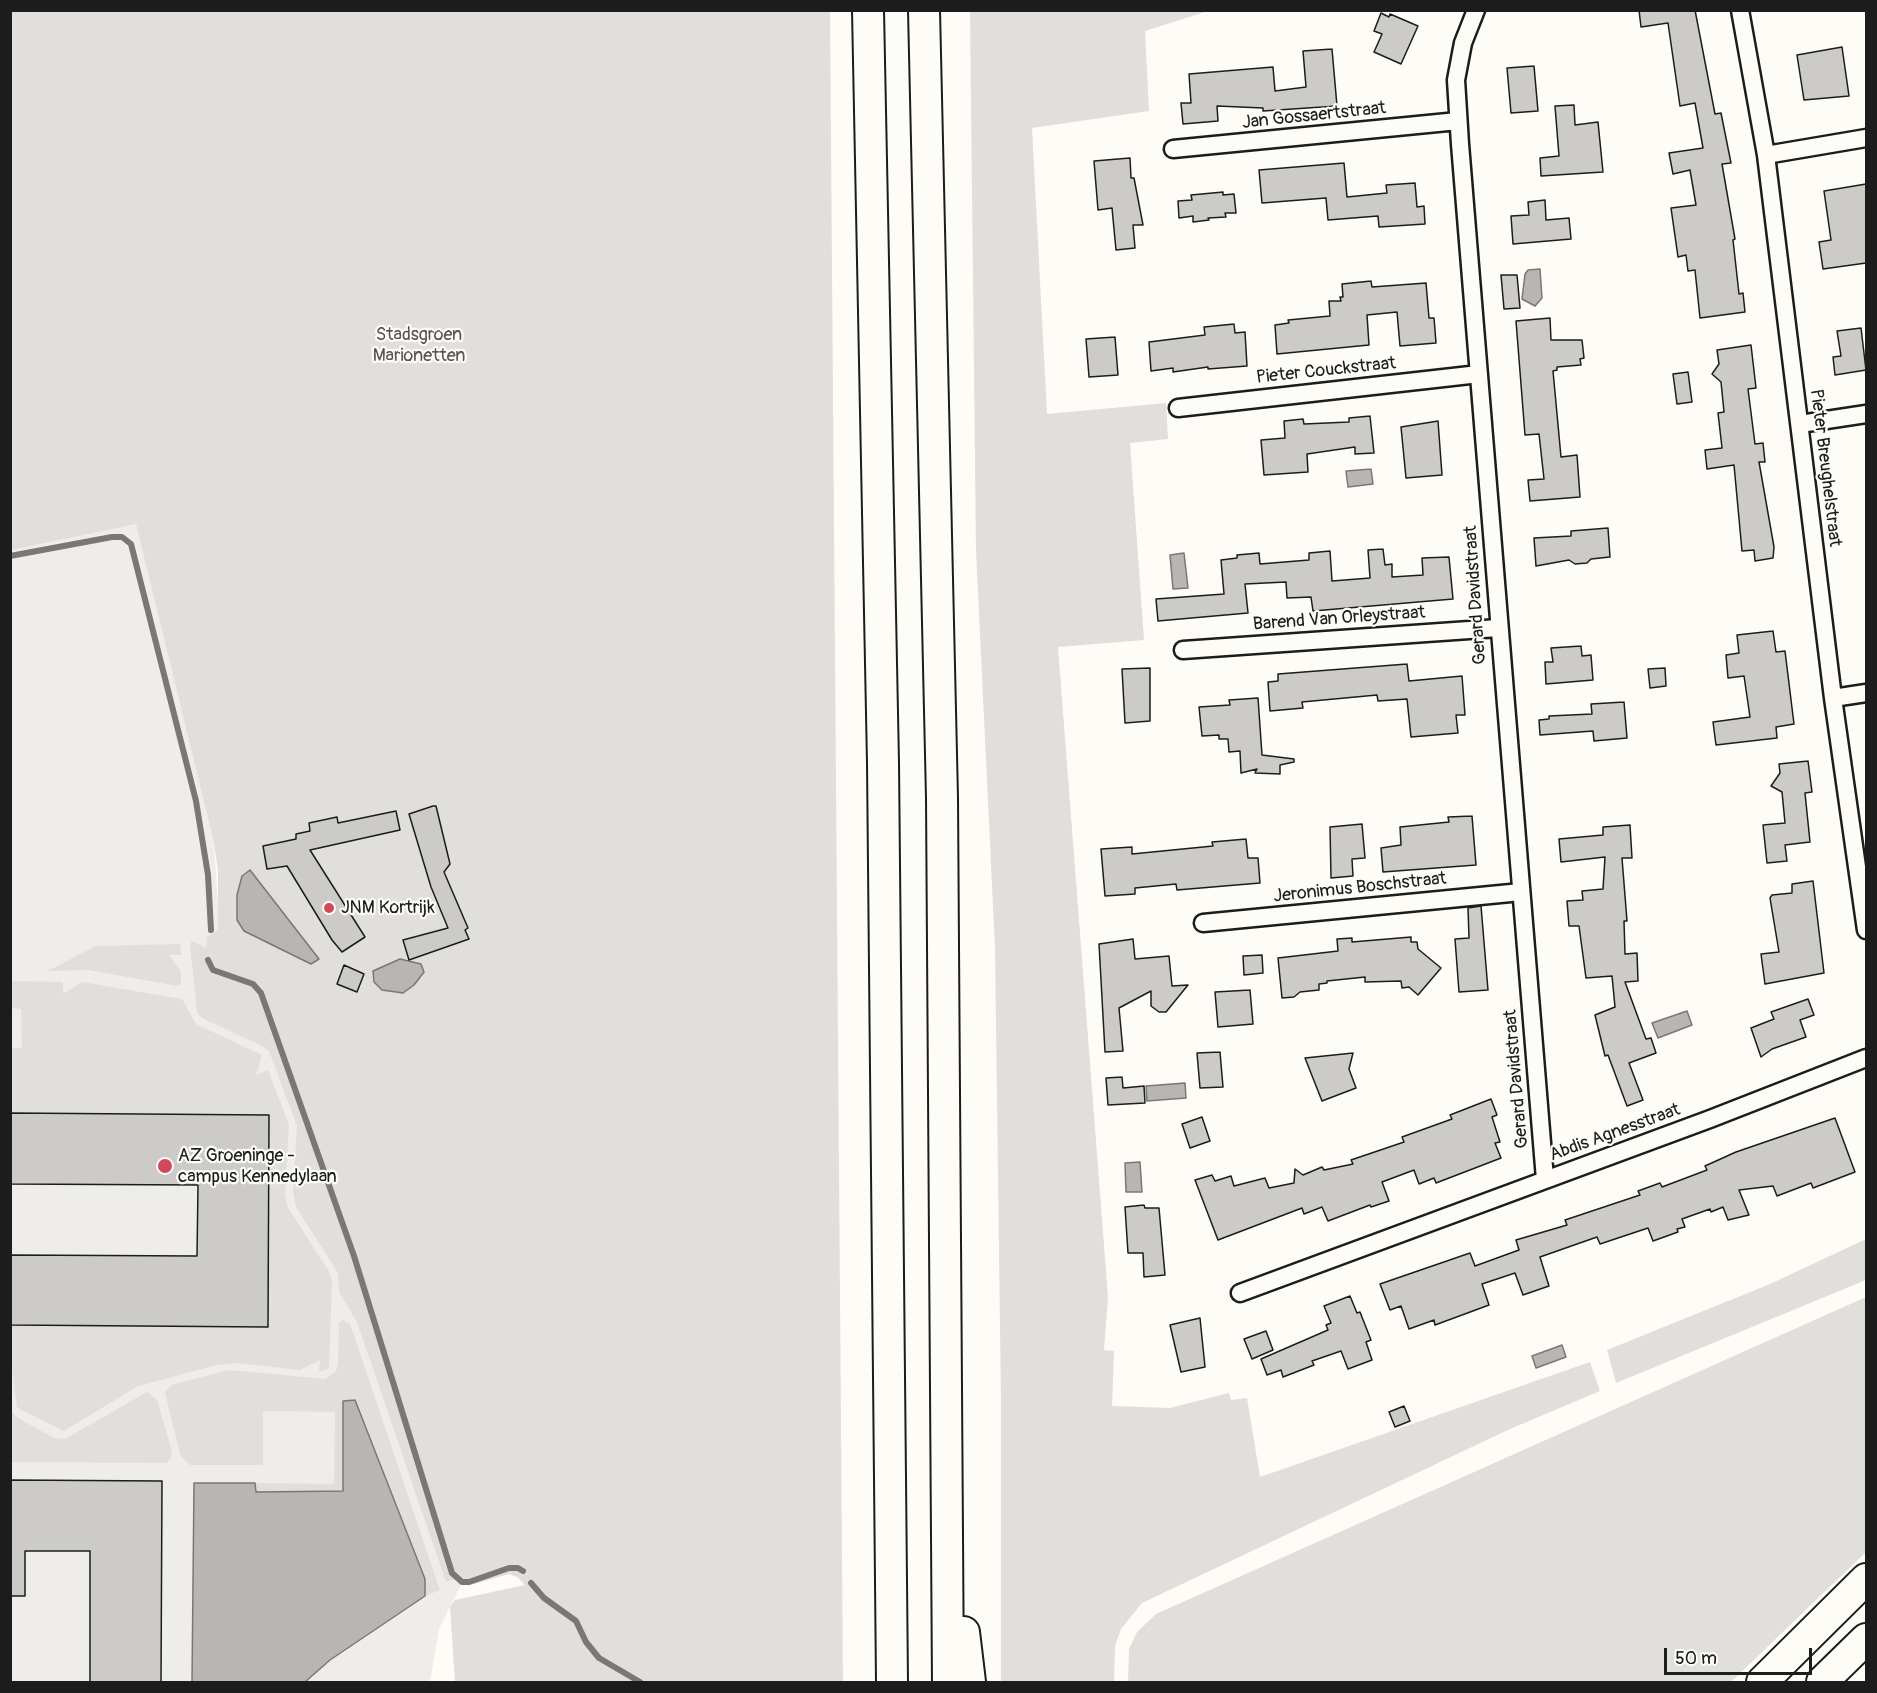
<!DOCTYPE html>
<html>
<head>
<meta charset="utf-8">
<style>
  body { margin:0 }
  #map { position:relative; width:1877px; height:1693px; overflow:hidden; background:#fdfcf7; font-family:Pangolin,sans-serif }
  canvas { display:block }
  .frame { position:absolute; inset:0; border:12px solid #1c1c1c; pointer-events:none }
  .scale { position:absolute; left:1664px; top:1648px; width:148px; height:27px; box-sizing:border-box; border:3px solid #1c1c1c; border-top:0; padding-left:8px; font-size:18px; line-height:21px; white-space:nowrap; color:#1c1c1c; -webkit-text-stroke:4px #fdfcf7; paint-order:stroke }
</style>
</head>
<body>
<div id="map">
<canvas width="1877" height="1693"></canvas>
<div class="frame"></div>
<div class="scale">50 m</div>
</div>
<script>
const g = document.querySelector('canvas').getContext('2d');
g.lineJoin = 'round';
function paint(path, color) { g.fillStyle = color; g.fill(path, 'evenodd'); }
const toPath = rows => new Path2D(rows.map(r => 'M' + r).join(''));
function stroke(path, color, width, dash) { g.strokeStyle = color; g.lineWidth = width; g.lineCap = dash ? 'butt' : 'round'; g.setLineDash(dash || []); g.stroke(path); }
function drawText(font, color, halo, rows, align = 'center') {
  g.font = font + ' Pangolin,sans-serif'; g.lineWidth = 4.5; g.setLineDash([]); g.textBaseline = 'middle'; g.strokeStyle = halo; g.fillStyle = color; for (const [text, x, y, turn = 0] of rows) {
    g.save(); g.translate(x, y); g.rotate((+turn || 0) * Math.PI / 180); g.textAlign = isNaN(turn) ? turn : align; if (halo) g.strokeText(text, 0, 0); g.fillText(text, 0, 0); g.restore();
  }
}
const built = toPath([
  [136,523,214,843,220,938,207,937,206,960,252,984,456,1579,462,1583,439,1629,430,1682,11,1682,10,550]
]);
const green = toPath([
  [10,11,830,11,843,1682,455,1682,450,1607,455,1600,525,1585,517,1577,509,1574,471,1585,456,1579,446,1582,357,1322,339,1292,338,1273,296,1207,293,1191,297,1126,269,1051,262,1046,202,1018,197,1012,190,945,192,941,206,948,207,937,218,930,218,871,214,843,136,524,11,550],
  [970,11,1208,11,1145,31,1149,111,1032,128,1047,414,1166,403,1168,439,1130,443,1144,640,1058,647,1108,1297,1104,1350,1114,1351,1112,1406,1170,1408,1229,1393,1231,1400,1247,1398,1260,1477,1590,1362,1600,1391,1510,1429,1142,1603,1121,1629,1115,1646,1114,1682,1001,1682,1001,1402,995,948,976,551],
  [180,944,181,955,169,955,181,972,181,983,178,986,88,970,48,971,95,946],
  [11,981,63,982,63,994,82,982,182,999,196,1024,262,1055,256,1075,268,1070,289,1125,285,1194,288,1208,328,1270,332,1280,329,1368,319,1372,320,1360,300,1370,237,1363,217,1365,138,1386,64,1431,17,1408,11,1360,11,1325,268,1327,269,1116,11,1113,10,1048,22,1048,21,1009,11,1008],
  [1866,1239,1866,1280,1616,1383,1607,1350,1770,1284],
  [1866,1297,1866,1552,1731,1682,1128,1682,1129,1649,1137,1632,1156,1614],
  [343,1320,350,1324,440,1590,425,1596,330,1660,305,1682,343,1492,255,1492,255,1483,334,1484,335,1412,263,1411,263,1465,190,1465,180,1455,165,1392,171,1385,229,1370,325,1379,336,1371,338,1364,339,1323],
  [147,1392,157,1400,172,1451,171,1458,167,1463,11,1462,11,1411,18,1418,54,1438,65,1439]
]);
const water = toPath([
  [1540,269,1542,298,1535,306,1522,299,1525,274,1528,270,1540,269],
  [1371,469,1373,484,1348,487,1346,471,1371,469],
  [1184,553,1188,588,1173,589,1170,555,1184,553],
  [250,870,319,959,311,964,244,931,237,920,237,895,242,876,250,870],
  [400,959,421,964,424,972,414,985,403,993,382,990,374,982,373,971,400,959],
  [1687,1011,1692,1025,1658,1038,1652,1023,1687,1011],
  [1185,1083,1186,1098,1147,1101,1146,1086,1185,1083],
  [1140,1162,1142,1192,1126,1192,1125,1163,1140,1162],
  [1562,1345,1566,1357,1536,1368,1532,1356,1562,1345],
  [355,1400,425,1579,425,1596,330,1660,305,1682,192,1682,194,1483,255,1483,256,1492,343,1491,343,1401,355,1400]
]);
const stream = toPath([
  [10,556,112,537,122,537,131,544,196,801,208,875,211,930],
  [208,960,213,970,253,984,261,993,354,1256,452,1573,462,1582,469,1582,509,1568,518,1568,523,1571],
  [531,1583,544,1598,576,1621,586,1642,599,1658,640,1682]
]);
const building = toPath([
  [1639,10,1695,10,1715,114,1721,113,1731,163,1722,164,1735,239,1733,240,1739,294,1743,293,1745,312,1700,318,1695,270,1688,271,1686,255,1678,257,1671,208,1696,205,1690,170,1673,174,1669,153,1703,148,1695,103,1680,106,1668,23,1641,27,1639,10],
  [1381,13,1389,17,1390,14,1418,26,1401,64,1374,52,1382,34,1374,31,1381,13],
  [1842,47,1849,96,1804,100,1797,55,1842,47],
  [1332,49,1337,106,1263,111,1263,108,1217,106,1218,121,1183,124,1181,103,1191,103,1189,74,1273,67,1275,91,1306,87,1303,51,1332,49],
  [1534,66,1538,111,1511,113,1507,68,1534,66],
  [1574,105,1575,125,1598,122,1603,172,1541,176,1540,158,1559,156,1555,106,1574,105],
  [1130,158,1131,178,1134,178,1143,225,1133,225,1135,248,1116,250,1112,208,1098,210,1094,161,1130,158],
  [1344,163,1347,197,1387,193,1386,185,1415,183,1417,207,1424,206,1425,224,1379,227,1378,216,1328,220,1326,198,1262,203,1259,170,1344,163],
  [1866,184,1866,263,1823,269,1819,242,1831,240,1824,191,1866,184],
  [1223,192,1223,195,1234,194,1236,213,1225,213,1226,217,1208,218,1209,220,1193,222,1193,216,1179,218,1178,201,1192,200,1191,195,1223,192],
  [1545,200,1546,220,1569,218,1571,239,1513,244,1511,216,1529,215,1528,202,1545,200],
  [1501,275,1517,275,1520,308,1504,309,1501,275],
  [1371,281,1372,287,1426,283,1429,318,1434,318,1436,343,1400,346,1397,312,1367,315,1369,345,1277,354,1275,325,1289,323,1288,320,1330,316,1329,301,1341,301,1340,297,1343,297,1342,284,1371,281],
  [1550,318,1551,340,1582,340,1584,358,1580,359,1581,365,1557,367,1557,370,1553,371,1561,457,1577,455,1580,497,1530,501,1528,480,1544,479,1539,434,1525,435,1516,321,1550,318],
  [1234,324,1235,333,1245,332,1247,366,1208,369,1208,367,1173,372,1173,368,1151,371,1149,342,1205,335,1204,327,1234,324],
  [1861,328,1866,370,1835,375,1833,357,1841,356,1837,331,1861,328],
  [1115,337,1118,375,1089,377,1086,339,1115,337],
  [1751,345,1756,388,1748,389,1755,444,1763,443,1765,462,1759,462,1774,547,1773,558,1755,561,1754,550,1742,551,1734,465,1707,469,1705,450,1722,448,1718,413,1724,412,1721,382,1712,374,1719,364,1717,350,1751,345],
  [1688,372,1692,402,1677,404,1673,374,1688,372],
  [1370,416,1374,453,1355,454,1355,447,1307,454,1308,472,1264,475,1261,440,1285,438,1284,421,1303,419,1304,424,1349,422,1349,418,1370,416],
  [1438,421,1442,475,1406,478,1401,427,1438,421],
  [1608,528,1610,557,1591,559,1587,563,1575,564,1569,560,1536,566,1534,538,1571,536,1571,531,1608,528],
  [1383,549,1385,565,1392,564,1392,577,1423,575,1422,558,1449,557,1453,599,1313,611,1311,597,1287,598,1286,582,1245,584,1248,613,1158,621,1156,599,1224,594,1221,560,1237,558,1237,555,1259,553,1260,564,1309,560,1309,553,1330,551,1332,581,1370,578,1368,550,1383,549],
  [1773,631,1776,652,1785,651,1794,724,1776,727,1777,738,1716,745,1713,722,1750,717,1744,676,1728,678,1726,655,1739,653,1737,635,1773,631],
  [1581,646,1582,656,1591,655,1593,680,1546,684,1545,662,1553,662,1551,648,1581,646],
  [1407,664,1409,681,1462,676,1465,715,1456,715,1458,733,1411,737,1407,699,1378,701,1377,695,1302,702,1303,708,1270,711,1268,682,1278,681,1278,674,1407,664],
  [1150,668,1150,721,1125,723,1122,669,1150,668],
  [1665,668,1666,686,1650,688,1648,669,1665,668],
  [1258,698,1262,755,1294,759,1294,762,1280,765,1280,774,1255,773,1257,769,1241,773,1240,751,1229,752,1228,739,1219,739,1219,735,1202,736,1199,707,1230,705,1229,700,1258,698],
  [1624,702,1627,738,1594,741,1593,731,1540,735,1539,720,1549,719,1549,716,1592,714,1591,704,1624,702],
  [1808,761,1812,792,1805,793,1810,842,1785,845,1787,861,1767,863,1763,825,1785,823,1782,792,1771,786,1780,773,1779,764,1808,761],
  [433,806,436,806,450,864,444,872,468,928,465,930,469,939,409,960,403,940,448,928,431,887,409,814,433,806],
  [396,811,400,830,310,850,365,937,342,952,332,940,287,866,267,869,263,846,296,839,296,834,310,831,309,823,337,817,338,823,396,811],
  [1472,816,1476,865,1383,872,1381,848,1401,845,1400,827,1449,822,1448,817,1472,816],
  [1362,824,1365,858,1352,859,1353,876,1331,878,1330,827,1362,824],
  [1630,825,1632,858,1622,858,1627,921,1624,921,1625,954,1637,953,1638,981,1625,982,1646,1039,1651,1038,1656,1053,1629,1063,1643,1100,1627,1106,1608,1055,1605,1056,1595,1015,1615,1007,1612,976,1586,978,1579,926,1569,926,1567,901,1583,900,1582,891,1603,889,1605,857,1561,862,1559,839,1603,835,1603,827,1630,825],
  [1246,839,1248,858,1258,858,1260,883,1177,890,1176,884,1135,888,1135,894,1105,896,1101,849,1132,847,1132,854,1213,846,1212,842,1246,839],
  [1813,881,1824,973,1765,984,1761,954,1779,952,1770,898,1772,895,1792,893,1792,884,1813,881],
  [1481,906,1488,990,1459,992,1455,939,1469,938,1468,908,1481,906],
  [1411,937,1411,942,1417,942,1418,949,1441,968,1418,995,1409,987,1402,988,1401,981,1365,982,1365,977,1327,981,1327,983,1319,984,1319,990,1300,992,1294,997,1282,998,1278,958,1338,951,1337,939,1352,938,1352,942,1411,937],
  [1133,939,1135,959,1169,956,1172,986,1188,985,1166,1012,1159,1012,1151,1006,1151,991,1119,1008,1123,1051,1105,1052,1099,944,1133,939],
  [1262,955,1263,973,1244,975,1243,956,1262,955],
  [344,965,364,974,357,992,337,984,344,965],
  [1250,990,1253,1024,1218,1027,1215,992,1250,990],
  [1808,999,1814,1015,1800,1020,1806,1037,1772,1049,1761,1057,1751,1028,1774,1019,1771,1012,1808,999],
  [1220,1052,1223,1087,1200,1088,1197,1053,1220,1052],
  [1353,1053,1349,1069,1356,1088,1322,1101,1305,1058,1353,1053],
  [1122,1077,1123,1088,1144,1086,1145,1103,1108,1105,1106,1078,1122,1077],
  [1491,1099,1497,1115,1492,1117,1500,1142,1495,1143,1501,1158,1436,1183,1434,1178,1419,1184,1414,1170,1382,1182,1389,1201,1371,1207,1370,1205,1328,1221,1322,1207,1304,1214,1302,1208,1218,1240,1195,1180,1212,1175,1215,1181,1231,1176,1234,1186,1265,1178,1269,1188,1294,1183,1295,1169,1303,1175,1322,1167,1324,1170,1353,1164,1351,1160,1404,1142,1402,1137,1452,1119,1450,1115,1491,1099],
  [10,1113,269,1115,268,1327,10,1325,10,1255,197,1256,198,1185,10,1184,10,1113],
  [1202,1117,1210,1141,1190,1148,1182,1124,1202,1117],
  [1835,1118,1855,1172,1813,1188,1811,1183,1777,1196,1773,1186,1739,1190,1749,1215,1728,1220,1723,1207,1711,1212,1710,1209,1682,1219,1685,1227,1677,1229,1678,1232,1653,1241,1648,1228,1600,1244,1597,1237,1540,1257,1549,1286,1523,1295,1515,1273,1482,1284,1489,1305,1435,1325,1434,1320,1409,1329,1401,1306,1390,1310,1380,1284,1470,1253,1475,1266,1519,1250,1516,1240,1567,1225,1565,1220,1640,1195,1638,1191,1660,1183,1662,1187,1707,1170,1705,1166,1736,1152,1835,1118],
  [1144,1205,1145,1208,1159,1208,1165,1275,1144,1277,1143,1253,1128,1253,1125,1207,1144,1205],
  [1350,1296,1357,1313,1360,1312,1371,1340,1366,1342,1372,1360,1348,1369,1341,1351,1312,1361,1314,1365,1283,1377,1281,1370,1267,1375,1261,1359,1328,1330,1326,1325,1331,1323,1324,1306,1350,1296],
  [1200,1318,1205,1367,1181,1372,1170,1325,1200,1318],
  [1266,1331,1273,1350,1252,1359,1244,1339,1266,1331],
  [1404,1406,1410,1421,1395,1427,1389,1412,1404,1406],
  [10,1480,162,1481,161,1683,90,1683,90,1551,25,1551,25,1596,10,1596,10,1480]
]);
const street = toPath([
  [1476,10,1463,43,1456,80,1460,144,1545,1179],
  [1740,10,1766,155,1833,698,1866,930],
  [1173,149,1458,121],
  [1766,155,1866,138],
  [1178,408,1479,374],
  [1800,424,1866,414],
  [1183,650,1498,628],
  [1833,698,1866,693],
  [1203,923,1521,892],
  [1240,1293,1710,1119,1866,1058]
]);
const highway = toPath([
  [868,10,883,763,892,1682],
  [924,10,942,798,948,1682],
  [964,1632,970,1682],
  [1762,1682,1866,1579],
  [1822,1682,1866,1639]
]);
const markers = [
  [329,908,6,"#d1495b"],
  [165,1166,8,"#d1495b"]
];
const streetNames = [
  ["Jan Gossaertstraat",1314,116,-6],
  ["Pieter Couckstraat",1326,371,-6],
  ["Pieter Breughelstraat",1825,468,83],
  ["Gerard Davidstraat",1476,595,-94],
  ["Barend Van Orleystraat",1339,619,-4],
  ["Jeronimus Boschstraat",1360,888,-6],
  ["Gerard Davidstraat",1517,1079,-95],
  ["Abdis Agnesstraat",1615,1133,-20]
];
const parkNames = [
  ["Stadsgroen",419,335],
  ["Marionetten",419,356]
];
const poiNames = [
  ["JNM Kortrijk",341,908],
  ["AZ Groeninge -",178,1156],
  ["campus Kennedylaan",178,1177]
];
paint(built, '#eeede9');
paint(green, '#e0dfdb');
paint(water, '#b7b6b2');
stroke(water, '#797876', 1.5);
stroke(stream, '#797876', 6);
paint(building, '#cccbc8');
stroke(building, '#1c1c1c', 1.5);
stroke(street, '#1c1c1c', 21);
stroke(highway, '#1c1c1c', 34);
stroke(street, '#fdfcf7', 16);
stroke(highway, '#fdfcf7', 30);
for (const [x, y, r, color] of markers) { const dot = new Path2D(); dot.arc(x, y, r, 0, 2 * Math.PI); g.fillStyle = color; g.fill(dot); stroke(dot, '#fdfcf7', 2); }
drawText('18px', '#1c1c1c', '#fdfcf7', streetNames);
drawText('18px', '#575655', '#fdfcf7', parkNames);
drawText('18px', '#1c1c1c', '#fdfcf7', poiNames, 'left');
</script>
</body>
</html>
